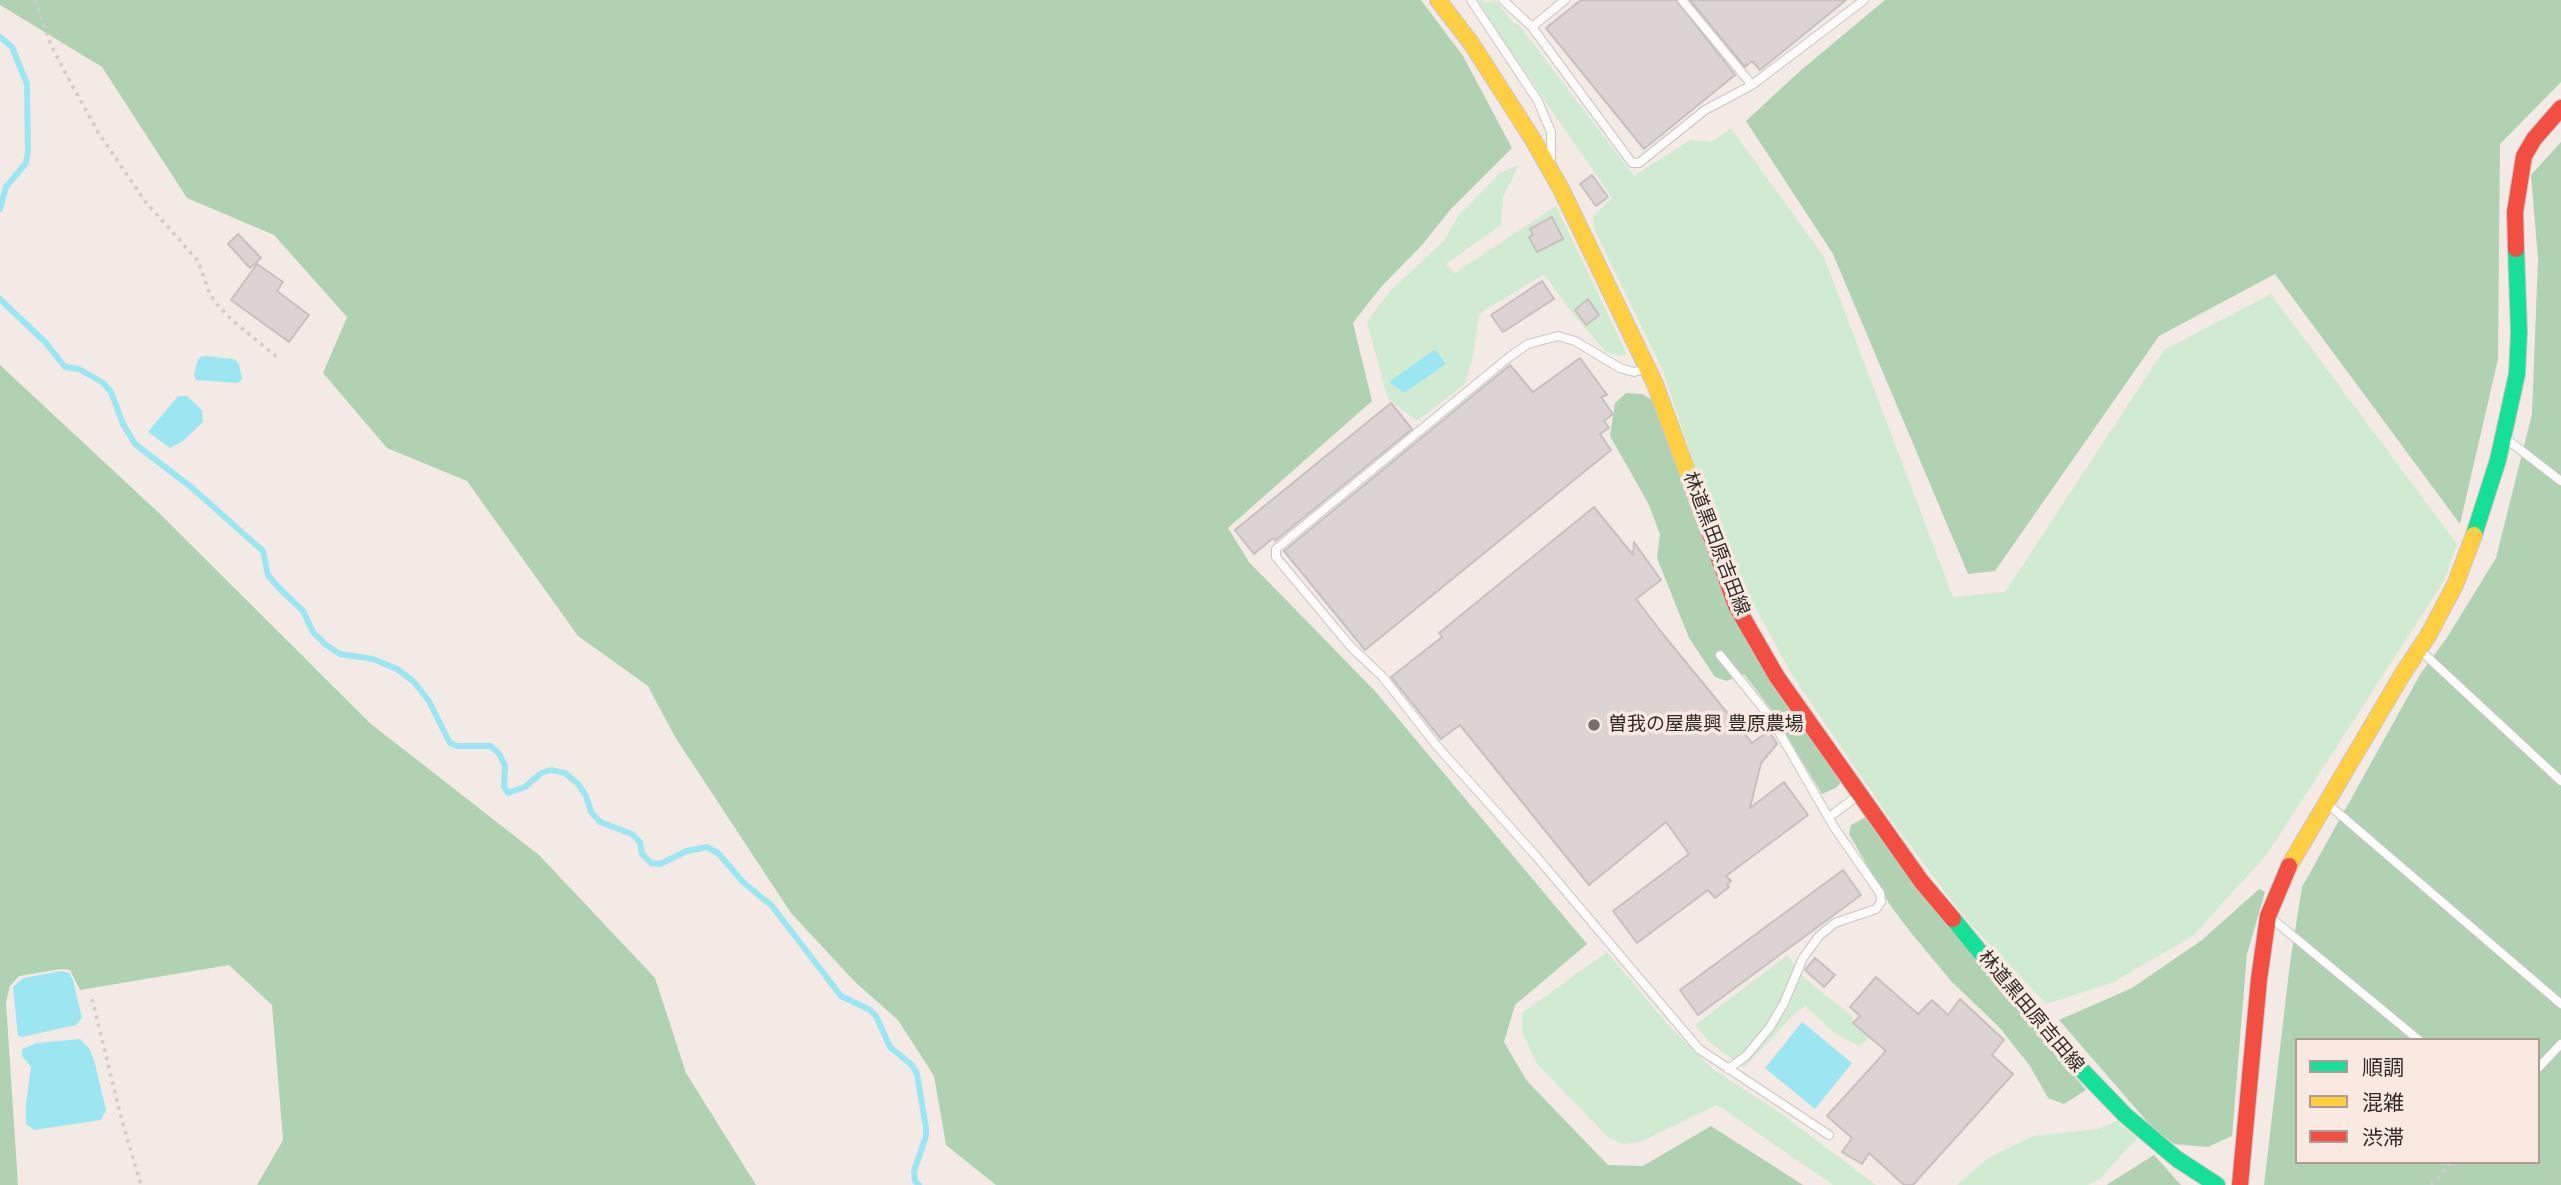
<!DOCTYPE html>
<html>
<head>
<meta charset="utf-8">
<style>
  body { margin:0 }
  #map { position:relative; width:2561px; height:1185px; overflow:hidden; background:#f3eae6; font-family:Jost,"Noto Sans JP",sans-serif }
  canvas { display:block }
  .legend { position:absolute; left:2295px; top:1038px; width:245px; height:126px; box-sizing:border-box; background:#f9e9e0; border:2px solid #a99d96; margin:0; padding:9px 12px; list-style:none; font-size:21px; color:#312b28 }
  .legend li { display:flex; align-items:center; gap:14px; height:35px }
  .legend b { width:35px; border:2px solid #a99d96 }
</style>
</head>
<body>
<div id="map">
<canvas width="2561" height="1185"></canvas>
<ul class="legend">
<li><b style="height:9px;background:#16e098"></b>順調</li>
<li><b style="height:9px;background:#ffcf43"></b>混雑</li>
<li><b style="height:9px;background:#f24e42"></b>渋滞</li>
</ul>
</div>
<script>
const g = document.querySelector('canvas').getContext('2d');
g.lineJoin = 'round';
function paint(path, color) { g.fillStyle = color; g.fill(path, 'evenodd'); }
const toPath = rows => new Path2D(rows.map(r => 'M' + r).join(''));
function stroke(path, color, width, dash) { g.strokeStyle = color; g.lineWidth = width; g.lineCap = dash ? 'butt' : 'round'; g.setLineDash(dash || []); g.stroke(path); }
function drawText(font, color, halo, rows, align = 'center') {
  g.font = font + ' Jost,"Noto Sans JP",sans-serif'; g.lineWidth = 7; g.setLineDash([]); g.textBaseline = 'middle'; g.strokeStyle = halo; g.fillStyle = color; for (const [text, x, y, turn = 0] of rows) {
    g.save(); g.translate(x, y); g.rotate((+turn || 0) * Math.PI / 180); g.textAlign = isNaN(turn) ? turn : align; if (halo) g.strokeText(text, 0, 0); g.fillText(text, 0, 0); g.restore();
  }
}
const green = toPath([
  [1478,0,1482,0,1485,3,1495,0,1514,23,1519,25,1634,176,1690,140,1712,142,1731,128,1824,257,1953,597,2005,592,2164,350,2271,294,2457,544,2444,581,2267,854,2194,935,2112,983,2046,1004,1964,917,1890,819,1792,675,1745,589,1702,488,1663,371,1595,231,1593,216,1612,198,1499,34],
  [1519,165,1503,197,1501,225,1446,264,1455,273,1556,206,1627,354,1619,356,1605,351,1572,313,1544,274,1479,314,1473,356,1465,384,1417,421,1388,399,1367,322,1390,291,1444,241,1458,216,1500,173],
  [1435,349,1446,364,1404,393,1389,382],
  [1607,952,1668,1025,1714,1070,1780,1113,1876,1185,1833,1185,1717,1105,1640,1142,1622,1144,1608,1137,1537,1064,1522,1032,1522,1013],
  [1788,955,1804,978,1852,1016,1853,1024,1870,1037,1859,1046,1834,1033,1806,1006,1797,1011,1744,1068,1711,1043,1695,1025],
  [2117,1121,2137,1138,2100,1179,2088,1185,1957,1185,1988,1158,2033,1136,2097,1129]
]);
const forest = toPath([
  [0,0,1421,0,1463,56,1512,148,1450,210,1422,245,1381,287,1353,323,1372,401,1228,528,1249,562,1375,691,1587,944,1515,1005,1504,1042,1527,1081,1608,1165,1643,1166,1711,1126,1803,1185,996,1185,946,1145,934,1076,898,1020,855,982,791,913,675,737,648,686,578,636,467,481,387,448,323,373,347,317,274,235,187,198,102,67,0,5],
  [1885,0,2561,0,2561,82,2500,144,2498,359,2460,524,2275,274,2159,336,1995,571,1968,574,1833,254,1746,121,1800,71],
  [2561,142,2561,1185,2264,1185,2290,963,2302,887,2421,673,2448,636,2496,558,2532,414,2538,259,2531,175],
  [2297,1040,2538,1040,2538,1162,2297,1162],
  [0,365,160,514,371,724,539,855,655,978,686,1073,756,1185,257,1185,283,1140,272,1005,229,965,80,990,70,970,61,969,19,976,10,986,6,1002,18,1185,0,1185],
  [1626,393,1642,394,1651,399,1731,604,1843,780,1836,788,1822,794,1770,708,1744,674,1727,681,1715,677,1689,638,1657,558,1660,534,1648,503,1610,436,1615,403],
  [1866,817,2003,994,2086,1090,2064,1104,2048,1098,2030,1066,2000,1028,1951,981,1912,934,1890,905,1849,834,1851,825],
  [2259,889,2265,892,2247,954,2232,1136,2208,1147,2174,1144,2151,1126,2059,1020,2132,988,2202,940],
  [2154,1155,2181,1185,2107,1185,2108,1184]
]);
const water = toPath([
  [1435,349,1446,364,1404,393,1389,382],
  [206,356,234,359,239,364,242,379,238,383,196,380,194,376,197,362,200,357],
  [178,396,187,396,202,410,203,422,183,441,170,448,148,432],
  [62,971,69,973,73,980,82,1018,76,1025,22,1037,18,1036,13,987,23,978],
  [1802,1022,1852,1063,1815,1109,1765,1068],
  [80,1039,89,1048,94,1060,106,1110,101,1120,34,1130,26,1124,26,1103,31,1067,22,1056,22,1049,37,1043]
]);
const stream = toPath([
  [0,37,12,47,27,84,28,152,26,163,6,187,0,209],
  [0,299,46,343,65,367,79,369,102,382,111,392,123,424,135,444,191,487,263,551,268,575,279,588,303,611,313,632,326,645,340,654,373,659,397,669,413,681,429,701,450,743,457,746,491,746,500,755,505,766,504,786,508,793,525,787,541,773,551,770,565,773,579,785,586,796,591,812,600,822,632,834,640,842,642,854,651,863,660,864,687,851,707,847,718,853,743,882,772,906,841,996,870,1010,876,1016,890,1047,912,1065,917,1074,926,1128,926,1136,914,1171,915,1181,919,1185]
]);
const building = toPath([
  [1581,0,1676,0,1735,75,1644,149,1546,28,1581,0],
  [1690,0,1846,0,1760,70,1752,61,1745,67,1690,0],
  [1592,175,1608,197,1596,206,1580,184,1592,175],
  [1552,217,1563,239,1537,252,1529,237,1533,235,1530,229,1552,217],
  [238,234,261,258,250,268,228,244,238,234],
  [257,264,283,282,277,291,309,315,289,342,231,300,257,264],
  [1542,281,1554,299,1503,332,1491,315,1542,281],
  [1588,299,1599,315,1586,325,1575,310,1588,299],
  [1580,358,1607,395,1601,397,1613,414,1604,421,1609,428,1600,434,1611,450,1365,650,1284,551,1510,365,1533,392,1580,358],
  [1391,403,1412,429,1275,541,1273,538,1254,554,1235,530,1391,403],
  [1594,507,1633,555,1634,542,1661,580,1636,599,1662,633,1752,743,1769,731,1777,744,1761,763,1750,808,1784,782,1808,815,1726,876,1731,881,1727,884,1729,887,1715,898,1708,890,1637,943,1613,911,1689,854,1666,822,1589,885,1460,725,1441,739,1391,677,1442,637,1439,633,1594,507],
  [1843,870,1861,895,1698,1015,1680,990,1843,870],
  [1815,958,1835,975,1824,987,1805,970,1815,958],
  [1876,977,1918,1014,1932,1000,1948,1015,1960,999,2004,1040,1992,1055,2013,1074,1913,1185,1904,1185,1869,1153,1862,1164,1842,1152,1852,1138,1827,1116,1886,1051,1853,1023,1860,1016,1850,1007,1876,977]
]);
const path = toPath([
  [35,0,51,45,66,74,98,132,144,200,198,261,209,292,215,302,232,320,278,358],
  [92,999,121,1117,141,1185],
  [2431,1185,2452,1162]
]);
const lane = toPath([
  [1471,0,1538,101,1551,132,1551,159],
  [1503,0,1532,27,1632,163,1639,163,1705,110,1752,85,1864,0],
  [1682,0,1752,85],
  [1532,27,1565,0],
  [1645,369,1634,372,1620,368,1575,341,1558,336,1528,344,1508,358,1276,549,1276,557,1351,647,1382,676,1437,746,1536,856,1699,1049,1829,1135],
  [2505,438,2561,481],
  [2421,651,2561,781],
  [1720,655,1771,718,1834,827,1880,893,1881,902,1876,909,1835,923,1819,936,1803,958,1784,1003,1770,1027,1746,1056,1728,1069],
  [2329,805,2561,1004],
  [1829,817,1859,795],
  [2270,917,2419,1040],
  [2538,1068,2561,1044]
]);
const fast = toPath([
  [2474,535,2498,460,2517,374,2519,332,2516,249],
  [1953,919,2047,1034,2125,1115,2177,1159,2217,1185]
]);
const slow = toPath([
  [1438,0,1471,43,1532,138,1561,189,1655,384,1710,534],
  [2289,866,2402,675,2429,634,2455,585,2474,535]
]);
const jam = toPath([
  [2516,249,2515,212,2524,156,2534,139,2561,108],
  [1710,534,1736,606,1777,677,1921,881,1953,919],
  [2240,1185,2259,979,2268,916,2289,866]
]);
const markers = [
  [1594,725,7,"#756e6a"]
];
const streetNames = [
  ["林道黒田原吉田線",1715,544,69],
  ["林道黒田原吉田線",2030,1012,50]
];
const poiNames = [
  ["曽我の屋農興 豊原農場",1608,725]
];
paint(green, '#d0ebd1');
paint(forest, '#b0d2b3');
paint(water, '#9ce6f1');
stroke(stream, '#9ce6f1', 6);
paint(building, '#dbd4d3');
stroke(building, '#c6c0be', 2);
stroke(lane, '#ccc5c2', 10);
stroke(fast, '#ccc5c2', 18);
stroke(slow, '#ccc5c2', 18);
stroke(jam, '#ccc5c2', 18);
stroke(path, '#cfccca', 3.5, [3.5, 5]);
stroke(lane, '#fdfcfb', 8);
stroke(fast, '#16e098', 16);
stroke(slow, '#ffcf43', 16);
stroke(jam, '#f24e42', 16);
for (const [x, y, r, color] of markers) { const dot = new Path2D(); dot.arc(x, y, r, 0, 2 * Math.PI); g.fillStyle = color; g.fill(dot); stroke(dot, '#f9e9e0', 2.5); }
drawText('19px', '#312b28', '#f9e9e0', streetNames);
drawText('19px', '#312b28', '#f9e9e0', poiNames, 'left');
</script>
</body>
</html>
